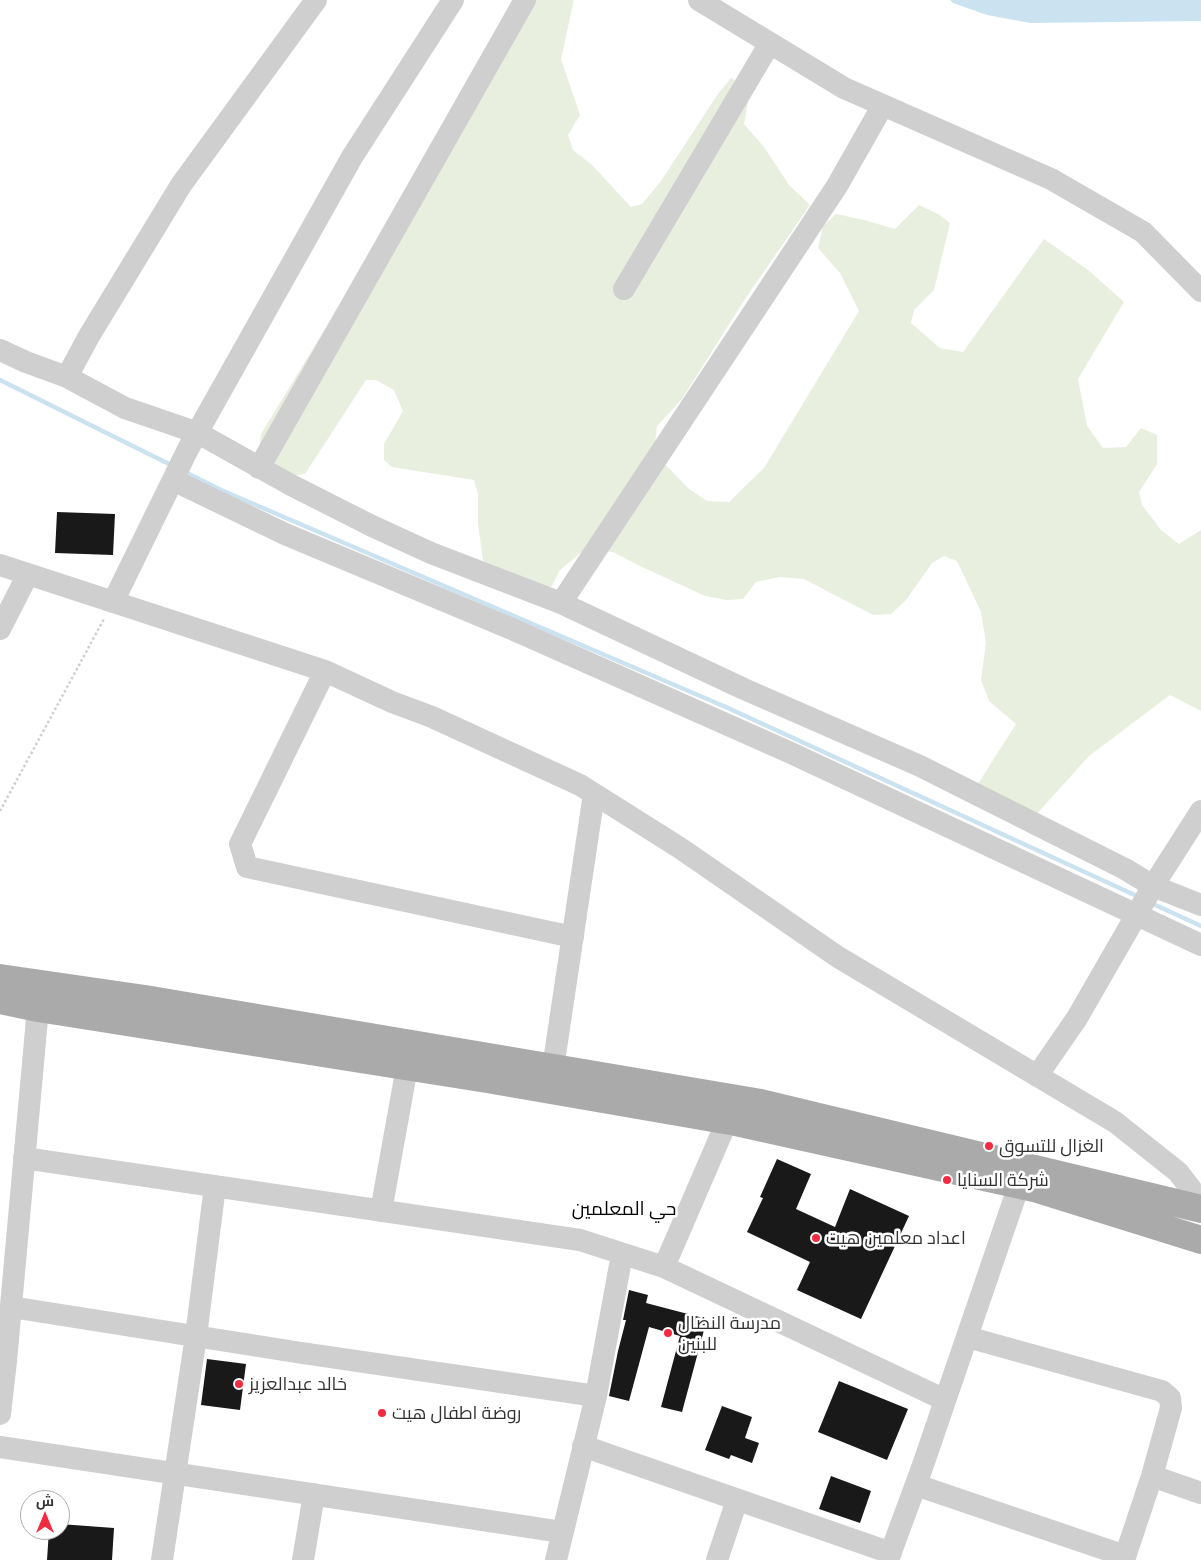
<!DOCTYPE html>
<html>
<head>
<meta charset="utf-8">
<style>
  body { margin:0 }
  #map { position:relative; width:1201px; height:1560px; overflow:hidden; background:#fff; font-family:Ubuntu,Cairo,sans-serif }
  canvas { display:block }
  .north { position:absolute; left:20px; top:1490px; width:50px; height:50px; box-sizing:border-box; background:#fff; border:1px solid #adadad; border-radius:50%; rotate:0deg; font-size:14px; font-weight:700; line-height:20px; text-align:center; color:#323232 }
  .north::after { content:''; display:block; margin:auto; width:18px; height:22px; background:#f22b41; clip-path:polygon(50% 0,100% 100%,50% 72%,0 100%) }
</style>
</head>
<body>
<div id="map">
<canvas width="1201" height="1560"></canvas>
<div class="north">ش</div>
</div>
<script>
const g = document.querySelector('canvas').getContext('2d');
g.lineJoin = 'round';
function paint(path, color) { g.fillStyle = color; g.fill(path, 'evenodd'); }
const toPath = rows => new Path2D(rows.map(r => 'M' + r).join(''));
function stroke(path, color, width, dash) { g.strokeStyle = color; g.lineWidth = width; g.lineCap = dash ? 'butt' : 'round'; g.setLineDash(dash || []); g.stroke(path); }
function drawText(font, color, halo, rows, align = 'center') {
  g.font = font + ' Ubuntu,Cairo,sans-serif'; g.lineWidth = 5; g.setLineDash([]); g.textBaseline = 'middle'; g.strokeStyle = halo; g.fillStyle = color; for (const [text, x, y, turn = 0] of rows) {
    g.save(); g.translate(x, y); g.rotate((+turn || 0) * Math.PI / 180); g.textAlign = isNaN(turn) ? turn : align; if (halo) g.strokeText(text, 0, 0); g.fillText(text, 0, 0); g.restore();
  }
}
const green = toPath([
  [512,0,574,0,561,59,580,115,568,135,573,150,592,165,631,207,642,204,661,181,718,94,731,78,750,91,744,124,764,147,789,185,810,205,747,296,682,399,657,426,654,453,689,489,707,501,729,502,764,468,859,311,840,273,818,248,823,226,836,214,864,220,895,229,919,205,938,214,950,223,934,290,914,310,911,323,940,348,963,352,1044,239,1088,270,1124,302,1078,379,1087,426,1103,448,1126,447,1141,428,1157,435,1157,464,1139,492,1142,505,1161,530,1179,544,1201,530,1201,711,1170,695,1089,756,1034,817,976,787,1016,724,989,701,981,680,986,643,981,612,957,561,944,556,932,563,906,600,891,614,873,615,804,579,780,577,756,582,743,599,727,600,705,596,638,565,613,552,584,550,560,570,547,595,493,572,483,560,478,524,478,494,474,480,392,467,384,460,384,444,403,411,394,390,376,380,366,380,305,474,291,476,259,450,261,434,415,181]
]);
const water = toPath([
  [950,0,1201,0,1201,21,1030,23,987,15,953,3]
]);
const stream = toPath([
  [0,380,173,466],
  [185,472,221,490,728,708,1139,897],
  [1151,903,1201,926]
]);
const building = toPath([
  [57,512,115,514,113,555,55,553],
  [777,1159,811,1174,796,1209,835,1227,850,1189,909,1216,861,1319,797,1290,810,1262,747,1232,763,1198,760,1197],
  [629,1290,648,1295,646,1303,707,1319,682,1412,661,1407,680,1336,649,1327,629,1401,609,1396,618,1351,626,1320,623,1320],
  [207,1359,246,1364,240,1410,201,1405],
  [839,1381,908,1409,887,1460,818,1432],
  [722,1406,752,1417,745,1438,759,1443,752,1463,731,1455,729,1459,705,1450],
  [831,1476,871,1491,860,1523,819,1509],
  [60,1524,114,1528,112,1560,47,1560,49,1530,60,1530]
]);
const path = toPath([
  [0,811,104,619]
]);
const minor = toPath([
  [699,0,844,88,1051,179,1143,232,1201,291],
  [624,289,770,43],
  [0,350,26,362,67,377,125,408,198,433,291,485,372,526,431,553,561,603,744,689,920,766,1125,869,1153,886,1201,905],
  [67,377,89,336,181,185,316,0],
  [259,468,525,0],
  [173,480,285,534,512,629,791,753,1201,945],
  [0,565,325,671,392,702,432,717,580,785,680,848,838,957,1115,1122,1178,1172,1191,1189,1197,1208],
  [113,602,188,449,352,157,453,0],
  [561,603,837,186,883,105],
  [0,629,28,574],
  [325,671,240,844,247,867,573,937],
  [553,1068,594,794],
  [1037,1076,1077,1018,1153,886,1201,811],
  [24,1158,580,1240,664,1267,945,1400],
  [381,1211,407,1067],
  [664,1267,727,1121],
  [11,1307,302,1353,596,1396],
  [967,1337,1162,1391,1170,1398,1171,1408,1152,1476,1124,1560],
  [0,1414,6,1361,38,1008],
  [583,1446,891,1553],
  [0,1447,562,1532],
  [1152,1476,1201,1493],
  [916,1485,1125,1556],
  [162,1560,196,1336,215,1186],
  [303,1560,314,1494],
  [556,1560,596,1396,622,1254],
  [717,1560,737,1500],
  [888,1560,923,1465,1019,1185]
]);
const major = toPath([
  [0,978,145,999,761,1103,1201,1209],
  [0,1000,38,1008,487,1079,736,1122,1034,1188,1201,1240]
]);
const markers = [
  [989,1146,5,"#f22b41"],
  [947,1180,5,"#f22b41"],
  [816,1238,5,"#f22b41"],
  [668,1333,5,"#f22b41"],
  [239,1384,5,"#f22b41"],
  [382,1413,5,"#f22b41"]
];
const poiNames = [
  ["الغزال للتسوق",999,1146],
  ["شركة السنايا",957,1180],
  ["اعداد معلمين هيت",826,1238],
  ["مدرسة النضال",678,1323],
  ["للبنين",678,1344],
  ["خالد عبدالعزيز",249,1384],
  ["روضة اطفال هيت",392,1413]
];
const neighbourhoodNames = [
  ["حي المعلمين",624,1209]
];
paint(green, '#e8efdf');
paint(water, '#cbe3f0');
stroke(stream, '#cbe3f0', 4.5);
paint(building, '#191919');
stroke(path, '#cfcfcf', 2.5, [2.5, 2.5]);
stroke(minor, '#cfcfcf', 22);
stroke(major, '#aaa', 28);
for (const [x, y, r, color] of markers) { const dot = new Path2D(); dot.arc(x, y, r, 0, 2 * Math.PI); g.fillStyle = color; g.fill(dot); stroke(dot, '#fff', 2); }
drawText('18px', '#323232', '#fff', poiNames, 'left');
drawText('19px', '#000', '#fff', neighbourhoodNames);
</script>
</body>
</html>
